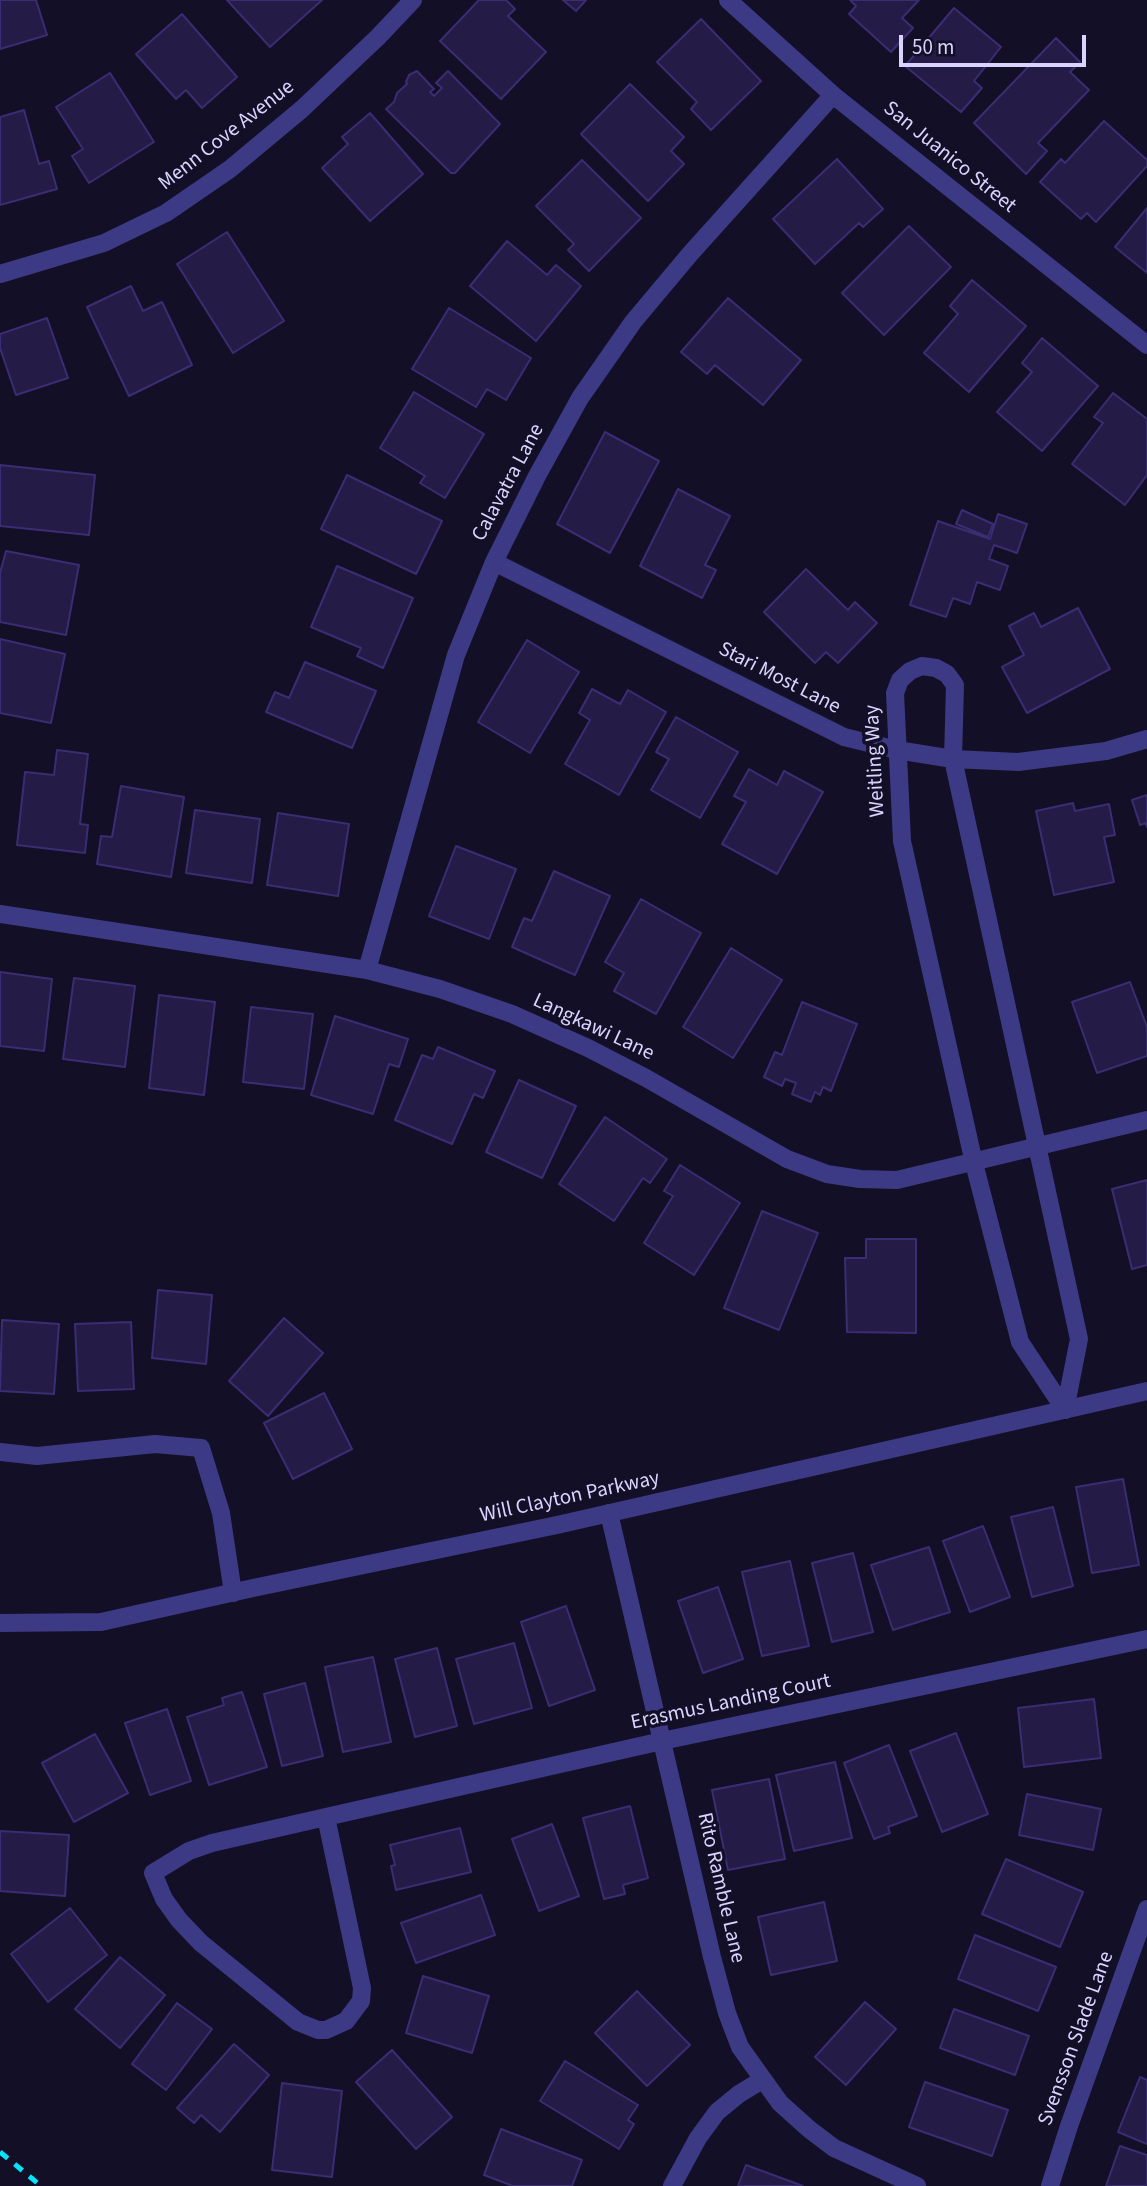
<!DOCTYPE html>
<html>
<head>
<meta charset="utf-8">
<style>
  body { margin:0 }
  #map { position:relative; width:1147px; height:2186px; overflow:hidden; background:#130f26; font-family:"Source Sans 3",sans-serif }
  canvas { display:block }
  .scale { position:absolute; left:899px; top:35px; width:187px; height:32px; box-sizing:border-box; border:4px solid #d9d4ff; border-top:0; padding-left:9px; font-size:21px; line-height:24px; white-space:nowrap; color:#d9d4ff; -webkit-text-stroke:5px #130f26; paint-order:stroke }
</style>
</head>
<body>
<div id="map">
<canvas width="1147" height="2186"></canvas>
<div class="scale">50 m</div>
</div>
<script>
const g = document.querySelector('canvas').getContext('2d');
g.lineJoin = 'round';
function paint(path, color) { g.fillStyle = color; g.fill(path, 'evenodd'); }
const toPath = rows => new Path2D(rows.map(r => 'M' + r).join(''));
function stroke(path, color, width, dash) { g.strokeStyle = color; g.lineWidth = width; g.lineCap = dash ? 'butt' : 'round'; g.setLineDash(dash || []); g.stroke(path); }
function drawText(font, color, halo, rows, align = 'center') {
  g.font = font + ' "Source Sans 3",sans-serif'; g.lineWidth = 7; g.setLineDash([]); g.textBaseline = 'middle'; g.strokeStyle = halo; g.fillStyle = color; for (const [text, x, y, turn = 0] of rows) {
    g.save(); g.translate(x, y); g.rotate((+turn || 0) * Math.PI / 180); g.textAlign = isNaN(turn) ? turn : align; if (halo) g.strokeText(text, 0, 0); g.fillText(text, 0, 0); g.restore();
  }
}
const building = toPath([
  [0,0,36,0,47,35,0,49,0,0],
  [227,0,322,0,270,47,227,0],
  [479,0,506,0,515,9,508,16,546,52,501,99,440,41,479,0],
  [563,0,586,0,576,11,563,0],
  [850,0,919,0,902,18,913,28,891,52,849,14,856,6,850,0],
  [954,8,1001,47,974,81,982,88,961,112,905,66,954,8],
  [182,14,237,77,202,108,186,90,176,99,136,54,182,14],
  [701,19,761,81,711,130,691,109,697,102,657,62,701,19],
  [1056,38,1080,62,1070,72,1089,90,1038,143,1047,151,1026,174,974,123,1056,38],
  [417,71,434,89,430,92,434,96,442,88,436,83,448,71,500,124,455,173,451,173,386,109,394,102,397,93,407,84,406,82,409,75,417,71],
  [110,73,154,142,89,183,72,156,83,149,56,107,110,73],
  [630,84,684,137,671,151,684,164,648,201,581,134,630,84],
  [24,110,39,164,49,161,57,189,0,205,0,117,24,110],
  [370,113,423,174,370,221,322,168,348,144,342,137,370,113],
  [1104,121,1147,160,1147,166,1096,222,1087,213,1081,219,1040,182,1061,159,1065,163,1104,121],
  [837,159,883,209,863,227,859,223,815,264,773,219,837,159],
  [582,160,641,218,589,271,568,250,574,244,536,206,582,160],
  [1147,208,1147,273,1115,247,1147,208],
  [909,226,951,267,884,335,842,293,909,226],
  [227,232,284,321,233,353,177,264,227,232],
  [507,241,547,275,556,265,581,286,536,341,470,286,507,241],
  [972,280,1026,326,969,392,924,353,958,314,950,306,972,280],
  [131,286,143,311,162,302,192,365,129,396,87,307,131,286],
  [728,298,801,360,763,405,715,365,707,374,681,352,728,298],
  [449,308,531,358,506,400,487,389,476,407,412,369,449,308],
  [47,318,68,378,16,395,0,348,0,334,47,318],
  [1042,338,1098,386,1042,451,997,412,1032,372,1022,363,1042,338],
  [414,392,484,434,445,498,420,483,425,476,380,448,414,392],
  [1113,393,1147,419,1147,475,1125,505,1072,464,1103,423,1094,417,1113,393],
  [605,432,659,461,610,553,557,524,605,432],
  [0,465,95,475,89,535,0,526,0,465],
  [347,475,442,521,416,574,321,529,347,475],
  [678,489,730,516,705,565,716,570,702,598,640,566,678,489],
  [962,510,993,524,988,537,956,524,962,510],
  [998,514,1027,524,1017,553,994,545,989,559,1008,566,1000,590,977,582,970,604,953,598,946,617,910,605,938,521,990,539,998,514],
  [6,551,79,565,66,635,0,622,0,573,6,551],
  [337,566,413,598,383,668,357,656,361,648,311,627,337,566],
  [806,569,848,610,855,602,877,623,838,663,826,652,815,663,764,612,806,569],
  [1078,608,1110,669,1027,713,1002,667,1024,655,1009,626,1034,613,1041,627,1078,608],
  [0,639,65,654,51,723,0,713,0,639],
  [527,640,579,672,530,753,478,722,527,640],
  [305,662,376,691,352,748,266,712,275,692,289,698,305,662],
  [592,689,620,704,628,690,666,712,619,795,565,764,590,720,579,713,592,689],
  [676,717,738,752,700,818,651,790,669,759,656,752,676,717],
  [57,750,88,754,80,824,88,825,85,853,17,845,25,772,54,775,57,750],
  [749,769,777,785,784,771,823,792,777,874,722,844,746,802,734,796,749,769],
  [121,786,184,797,171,877,97,864,101,836,112,837,121,786],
  [1147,795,1147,827,1146,823,1140,825,1132,800,1147,795],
  [1073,803,1075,811,1109,804,1115,835,1104,837,1114,882,1054,895,1036,811,1073,803],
  [195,810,260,819,252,883,186,873,195,810],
  [278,813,349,824,338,896,267,885,278,813],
  [456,846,516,869,489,939,429,916,456,846],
  [554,871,610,896,575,975,512,947,524,918,532,921,554,871],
  [641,899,701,933,656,1014,614,991,624,973,605,962,641,899],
  [731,948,782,980,733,1058,683,1027,731,948],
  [0,972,52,979,44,1051,0,1046,0,972],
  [74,978,135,986,125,1067,63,1059,74,978],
  [1130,982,1147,1027,1147,1056,1097,1073,1072,1002,1130,982],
  [159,995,215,1002,204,1095,149,1088,159,995],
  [802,1002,857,1024,831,1091,823,1087,820,1095,815,1092,811,1102,792,1094,796,1083,785,1079,782,1086,764,1077,775,1052,782,1055,802,1002],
  [251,1007,313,1014,304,1089,243,1082,251,1007],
  [335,1016,408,1039,399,1067,389,1064,373,1114,311,1095,335,1016],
  [438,1047,495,1071,483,1098,474,1094,452,1144,395,1120,422,1055,433,1059,438,1047],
  [519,1080,576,1106,542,1178,486,1152,519,1080],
  [605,1117,667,1159,650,1183,643,1178,614,1221,559,1184,605,1117],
  [680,1165,740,1203,694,1275,644,1243,673,1196,664,1191,680,1165],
  [1147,1180,1147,1265,1132,1269,1112,1189,1147,1180],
  [762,1211,818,1233,779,1330,724,1308,762,1211],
  [866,1239,916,1239,916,1333,847,1332,845,1258,866,1258,866,1239],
  [158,1290,212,1295,206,1364,152,1358,158,1290],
  [284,1318,323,1353,268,1416,229,1381,284,1318],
  [2,1320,59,1324,54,1394,0,1391,2,1320],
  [131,1322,134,1389,78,1391,75,1324,131,1322],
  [324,1393,352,1449,293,1479,264,1423,324,1393],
  [1123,1479,1139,1565,1092,1573,1076,1487,1123,1479],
  [1053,1507,1073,1586,1032,1597,1011,1517,1053,1507],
  [983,1526,1010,1597,970,1612,943,1541,983,1526],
  [929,1547,950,1612,893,1630,871,1565,929,1547],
  [853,1553,873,1632,832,1642,812,1563,853,1553],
  [790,1561,809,1646,762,1656,742,1572,790,1561],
  [718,1587,743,1659,703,1673,678,1601,718,1587],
  [566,1606,595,1690,549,1706,521,1622,566,1606],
  [514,1643,532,1708,474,1724,456,1659,514,1643],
  [437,1648,457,1726,415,1737,395,1659,437,1648],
  [373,1657,391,1742,343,1752,325,1667,373,1657],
  [305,1683,323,1756,282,1766,264,1694,305,1683],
  [242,1692,267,1767,209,1785,187,1717,224,1705,222,1698,242,1692],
  [1094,1699,1101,1758,1024,1767,1018,1708,1094,1699],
  [167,1709,191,1781,150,1795,125,1723,167,1709],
  [956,1733,988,1814,942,1832,910,1751,956,1733],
  [95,1734,128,1793,74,1822,42,1763,95,1734],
  [889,1745,917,1816,888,1827,890,1833,874,1839,844,1763,889,1745],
  [835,1762,852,1838,794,1851,776,1775,835,1762],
  [769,1779,785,1859,728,1870,712,1790,769,1779],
  [1027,1794,1101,1809,1093,1850,1019,1835,1027,1794],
  [630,1806,648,1878,623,1885,625,1894,604,1899,583,1818,630,1806],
  [552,1824,579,1896,539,1911,512,1839,552,1824],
  [460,1828,471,1872,396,1890,391,1866,395,1865,390,1845,460,1828],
  [0,1831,69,1835,65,1896,0,1891,0,1831],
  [1006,1859,1083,1892,1060,1947,982,1914,1006,1859],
  [481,1895,495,1935,416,1963,401,1923,481,1895],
  [824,1902,837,1961,771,1975,758,1917,824,1902],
  [70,1908,107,1955,48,2002,11,1954,70,1908],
  [975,1935,1056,1967,1038,2011,958,1979,975,1935],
  [120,1957,165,1995,120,2048,75,2009,120,1957],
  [423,1976,489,1996,472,2053,406,2033,423,1976],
  [637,1991,690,2045,647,2086,595,2033,637,1991],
  [865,2002,896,2029,846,2085,815,2057,865,2002],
  [177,2003,212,2029,166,2090,132,2064,177,2003],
  [954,2009,1029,2036,1015,2075,940,2048,954,2009],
  [234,2044,269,2075,220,2132,201,2115,194,2123,177,2108,234,2044],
  [392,2050,452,2117,416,2149,356,2082,392,2050],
  [565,2061,638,2105,628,2120,634,2124,619,2149,540,2101,565,2061],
  [1140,2077,1147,2080,1147,2144,1118,2132,1140,2077],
  [925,2082,1008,2110,992,2156,909,2127,925,2082],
  [282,2083,342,2091,332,2177,272,2170,282,2083],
  [501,2129,582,2160,572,2186,513,2186,484,2175,501,2129],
  [1120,2146,1147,2155,1147,2186,1106,2186,1120,2146],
  [746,2165,803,2186,738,2186,746,2165]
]);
const minor = toPath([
  [728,0,833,95,1147,345],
  [0,274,104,243,166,213,230,169,302,109,378,37,413,0],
  [494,562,844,737,897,750,953,759,1018,762,1106,751,1147,739],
  [922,666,936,668,947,674,955,685,953,759,1079,1339,1065,1410,1020,1342,974,1163,902,841,895,693,900,680,910,671,922,666],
  [0,914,367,970,440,989,512,1014,588,1048,646,1078,787,1159,827,1174,860,1179,897,1180,1147,1120],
  [367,970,456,655,494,562,537,476,580,398,633,322,690,254,833,95],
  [0,1452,37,1456,155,1444,201,1448,221,1513,233,1593],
  [609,1513,712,1957,727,2013,740,2047,780,2103,809,2129,834,2148,917,2186],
  [326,1817,362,1988,361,2001,346,2021,326,2030,318,2030,298,2022,201,1943,179,1920,164,1899,153,1873,189,1851,212,1843,326,1817,662,1741,1147,1639],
  [672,2186,698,2138,717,2112,739,2094,762,2080],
  [1050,2186,1069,2126,1147,1909]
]);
const tertiary = toPath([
  [0,1623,101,1622,253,1588,557,1525,1147,1391]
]);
const rail = toPath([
  [0,2152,41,2186]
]);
const streetNames = [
  ["Menn Cove Avenue",227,136,-38],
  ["San Juanico Street",949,158,39],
  ["Calavatra Lane",509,483,-62],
  ["Stari Most Lane",779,679,27],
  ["Weitling Way",876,761,-93],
  ["Langkawi Lane",593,1028,25],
  ["Will Clayton Parkway",570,1498,-12],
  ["Erasmus Landing Court",731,1703,-12],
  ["Rito Ramble Lane",720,1888,77],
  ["Svensson Slade Lane",1077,2039,-70]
];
paint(building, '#241b47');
stroke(building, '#3b2d73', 2);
stroke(minor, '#3d3a85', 18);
stroke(tertiary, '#3d3a85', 18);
stroke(rail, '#00e5ff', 5, [10, 9]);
drawText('21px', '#d9d4ff', '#130f26', streetNames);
</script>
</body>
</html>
